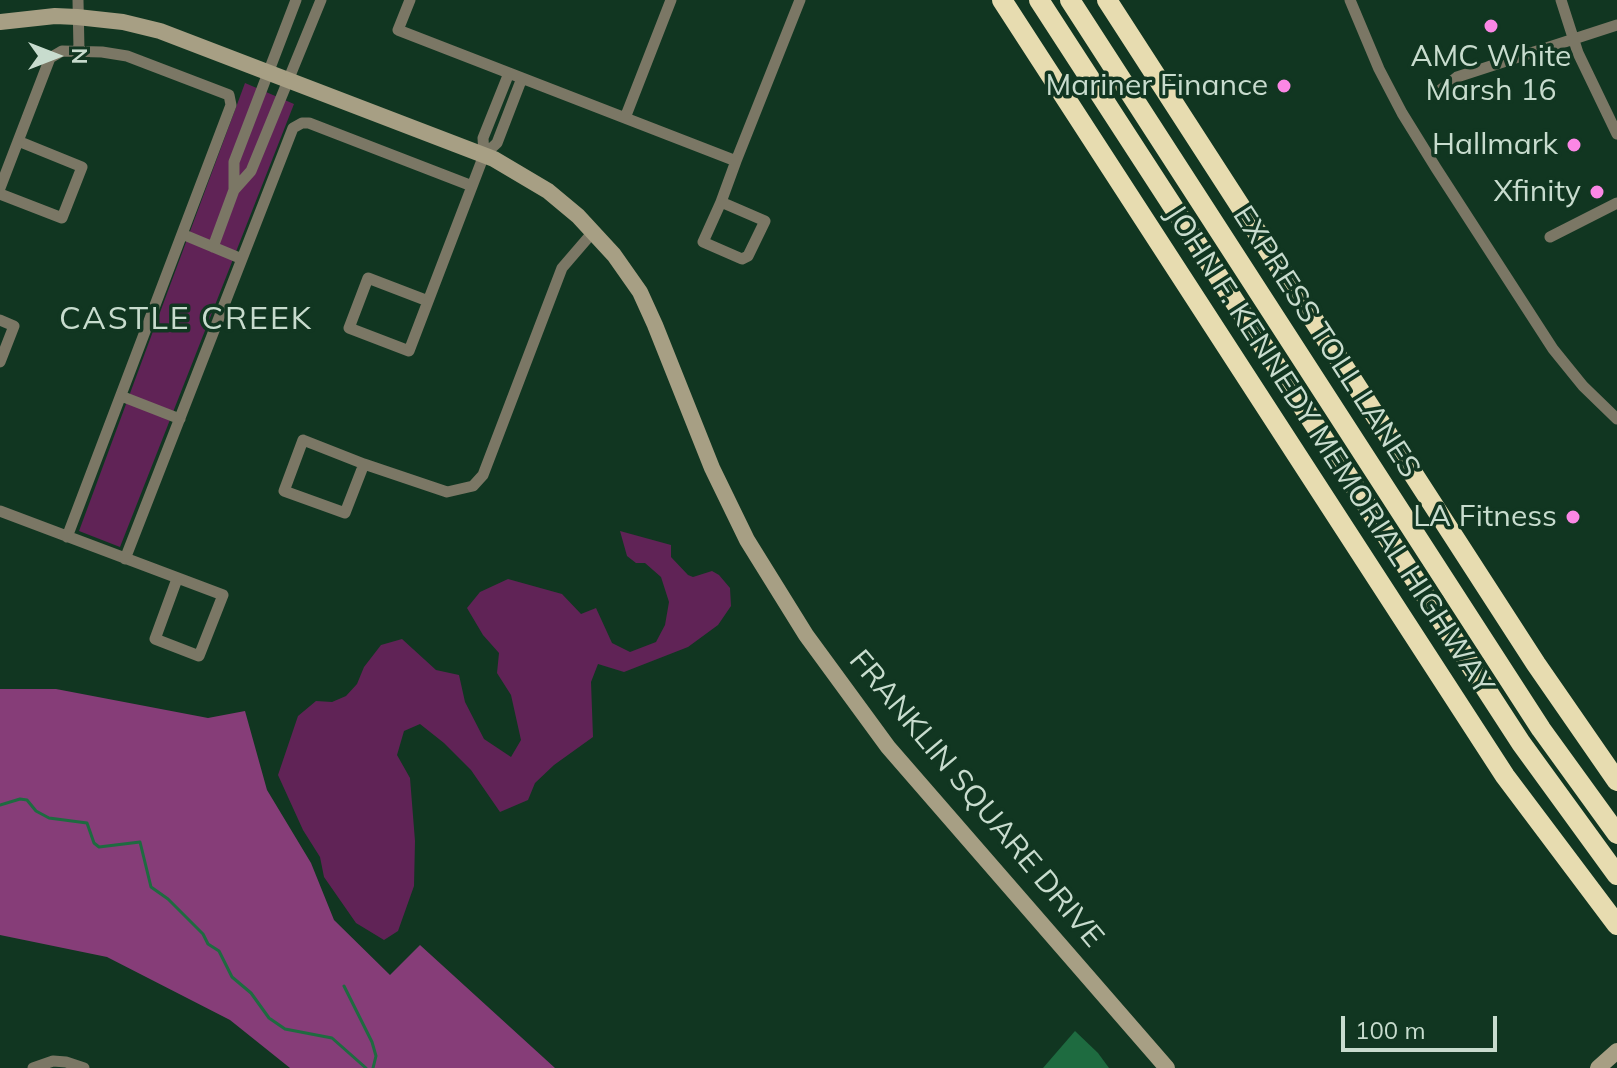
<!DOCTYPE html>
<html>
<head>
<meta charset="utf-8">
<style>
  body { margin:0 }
  #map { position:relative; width:1617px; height:1068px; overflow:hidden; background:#113621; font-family:Mulish,sans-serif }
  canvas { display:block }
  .north { position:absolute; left:16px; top:16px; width:80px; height:80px; -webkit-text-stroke:6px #113621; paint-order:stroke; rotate:90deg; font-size:22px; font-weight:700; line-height:32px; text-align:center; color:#c8dcce }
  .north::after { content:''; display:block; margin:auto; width:28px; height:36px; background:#c8dcce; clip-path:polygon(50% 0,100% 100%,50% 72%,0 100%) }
  .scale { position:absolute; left:1341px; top:1016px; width:156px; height:36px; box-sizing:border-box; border:4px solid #c8dcce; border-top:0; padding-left:10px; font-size:24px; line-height:28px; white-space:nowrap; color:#c8dcce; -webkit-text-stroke:6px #113621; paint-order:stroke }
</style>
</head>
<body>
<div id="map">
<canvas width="1617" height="1068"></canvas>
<div class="north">N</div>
<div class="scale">100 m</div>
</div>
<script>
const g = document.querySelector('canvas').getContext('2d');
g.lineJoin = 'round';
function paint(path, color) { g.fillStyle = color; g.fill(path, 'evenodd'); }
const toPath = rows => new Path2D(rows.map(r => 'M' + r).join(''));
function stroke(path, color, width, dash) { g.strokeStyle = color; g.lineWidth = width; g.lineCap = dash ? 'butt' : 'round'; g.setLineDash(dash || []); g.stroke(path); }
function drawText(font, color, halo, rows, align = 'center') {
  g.font = font + ' Mulish,sans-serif'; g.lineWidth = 7; g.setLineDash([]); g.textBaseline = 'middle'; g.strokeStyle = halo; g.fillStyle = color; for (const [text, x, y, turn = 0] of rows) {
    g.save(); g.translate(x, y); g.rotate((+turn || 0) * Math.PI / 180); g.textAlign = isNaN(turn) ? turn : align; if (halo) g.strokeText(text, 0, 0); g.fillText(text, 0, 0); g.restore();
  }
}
const green = toPath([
  [245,83,294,104,120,547,79,531],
  [620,531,671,545,671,557,688,575,693,577,712,571,719,575,730,588,731,606,718,625,688,647,624,672,598,664,591,682,593,737,554,765,535,783,528,800,500,812,471,770,444,743,420,724,404,731,397,755,410,778,415,841,414,886,398,931,384,940,356,923,324,877,320,857,303,830,278,775,298,716,316,701,332,702,346,696,357,684,364,667,381,645,402,639,436,670,459,675,465,702,484,739,511,757,521,740,511,695,497,673,499,653,483,635,467,608,480,592,508,579,562,594,581,614,596,608,612,643,630,652,656,642,665,625,669,602,661,577,645,563,636,563,627,556]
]);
const forest = toPath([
  [0,689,56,689,208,718,245,711,267,790,311,863,334,920,390,975,420,945,555,1068,290,1068,230,1020,107,957,0,935]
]);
const water = toPath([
  [1075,1031,1098,1053,1109,1068,1043,1068]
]);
const stream = toPath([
  [0,805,20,799,27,800,36,811,49,818,87,823,94,843,99,847,140,842,151,887,168,899,203,934,208,944,219,951,232,977,251,993,269,1018,285,1029,332,1038,366,1068],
  [344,986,372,1042,376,1056,373,1068]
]);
const street = toPath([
  [78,0,79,50],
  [410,0,398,30,736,161,800,0],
  [1350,0,1379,69,1402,113,1436,168,1553,349,1583,386,1617,419],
  [1561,0,1578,53,1617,134],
  [1435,94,1457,77,1617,25],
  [625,118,671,0],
  [484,155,497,143,522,78],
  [0,188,50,58,62,51,102,52,127,56,229,95,231,105,67,537],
  [234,190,251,171,321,0],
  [0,194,62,218,82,167,18,141],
  [721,202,765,221,748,256,742,259,703,242,721,202],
  [721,202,736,161],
  [182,234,242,259],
  [1550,237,1617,203],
  [213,247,234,190,234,162,296,0],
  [428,301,368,278,349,328,409,351,484,155,483,138,509,73],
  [0,320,14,326,0,362],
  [121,396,180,419],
  [364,464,345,513,284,491,303,440,364,464,447,492,473,486,483,475,562,268,593,232],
  [0,511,223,595,199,656,155,639,177,579],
  [125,559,293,128,302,123,309,123,472,186],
  [33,1068,53,1061,66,1062,84,1068]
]);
const secondary = toPath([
  [0,22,55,16,77,17,123,22,160,31,494,159,548,191,578,216,614,255,640,292,655,325,712,468,747,540,806,635,888,747,1167,1068],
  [1598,1068,1617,1051]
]);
const highway = toPath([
  [1002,0,1505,776,1617,925],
  [1039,0,1521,743,1617,875],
  [1070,0,1541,729,1617,834],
  [1107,0,1536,664,1617,781]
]);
const markers = [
  [1491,26,8,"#fb87e5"],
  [1284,86,8,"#fb87e5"],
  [1574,145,8,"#fb87e5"],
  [1597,192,8,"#fb87e5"],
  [1573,517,8,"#fb87e5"]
];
const poiNames = [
  ["AMC White",1491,57,"center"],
  ["Marsh 16",1491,91,"center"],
  ["Mariner Finance",1268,86],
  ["Hallmark",1558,145],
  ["Xfinity",1581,192],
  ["LA Fitness",1557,517]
];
const streetNames = [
  ["EXPRESS TOLL LANES",1326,342,57],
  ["JOHN F. KENNEDY MEMORIAL HIGHWAY",1329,450,57],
  ["FRANKLIN SQUARE DRIVE",976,799,50]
];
const neighbourhoodNames = [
  ["CASTLE CREEK",186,319]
];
paint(green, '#602356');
paint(forest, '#863d78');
paint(water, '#1e6b40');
stroke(stream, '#1e6b40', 3);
stroke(street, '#7b7765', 11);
stroke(secondary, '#a79f84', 16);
stroke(highway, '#e7dcb0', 20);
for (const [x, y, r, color] of markers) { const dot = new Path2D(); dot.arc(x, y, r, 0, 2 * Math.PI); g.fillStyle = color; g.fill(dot); stroke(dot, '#113621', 3); }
drawText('30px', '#c8dcce', '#113621', poiNames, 'right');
drawText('30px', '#c8dcce', '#113621', streetNames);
g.letterSpacing = '2px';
drawText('32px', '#c8dcce', '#113621', neighbourhoodNames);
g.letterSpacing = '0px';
</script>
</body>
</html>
